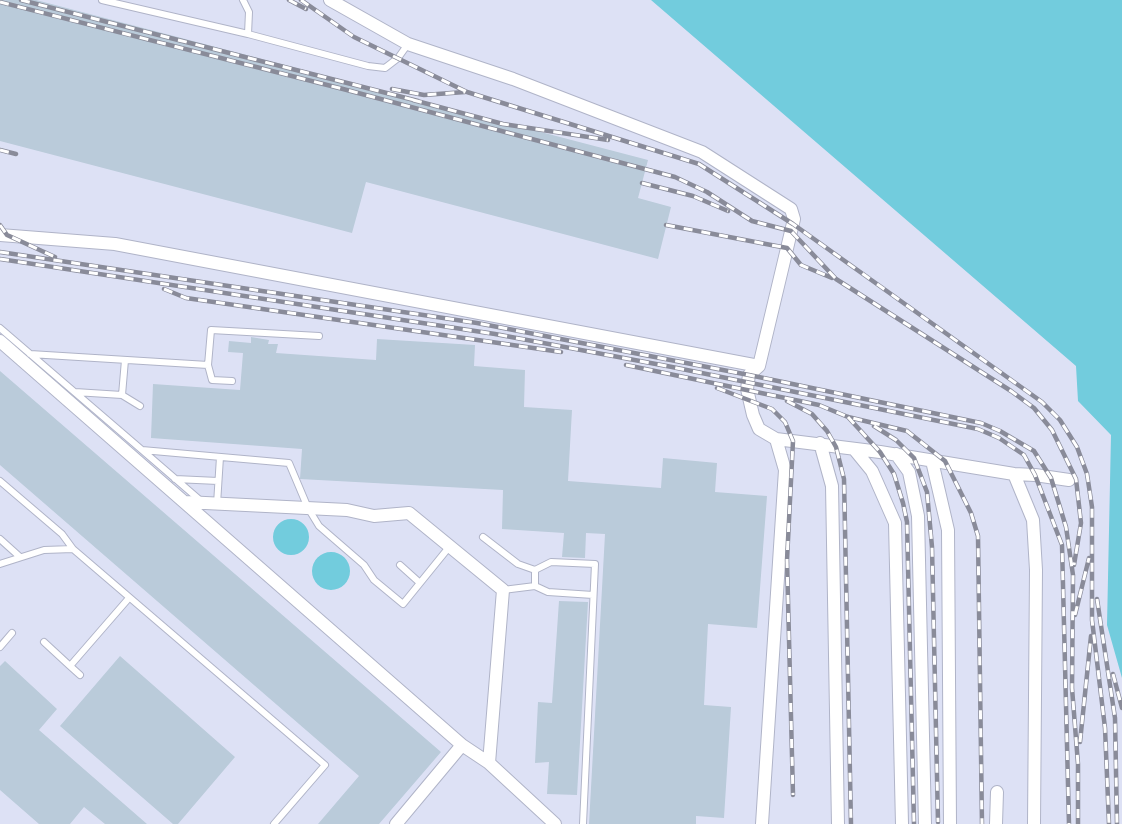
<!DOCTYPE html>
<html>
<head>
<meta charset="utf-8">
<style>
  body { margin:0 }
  canvas { display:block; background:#dde1f5 }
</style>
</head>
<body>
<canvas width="1122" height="824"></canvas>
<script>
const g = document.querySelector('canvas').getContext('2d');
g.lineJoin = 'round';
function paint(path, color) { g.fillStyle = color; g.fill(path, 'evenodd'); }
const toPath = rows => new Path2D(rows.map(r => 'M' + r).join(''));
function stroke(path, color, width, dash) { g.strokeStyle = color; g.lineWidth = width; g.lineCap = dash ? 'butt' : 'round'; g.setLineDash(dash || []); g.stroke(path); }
const water = toPath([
  [651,0,1122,0,1122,678,1107,625,1111,435,1078,401,1076,366],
  '273 537a18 18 0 1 1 36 0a18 18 0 1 1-36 0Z',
  '312 571a19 19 0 1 1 38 0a19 19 0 1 1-38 0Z'
]);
const building = toPath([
  [0,0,36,0,648,160,638,198,671,207,658,259,366,182,352,233,0,141],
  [251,337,269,340,268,344,278,344,276,353,376,360,377,339,475,345,474,366,525,370,524,407,572,410,568,481,661,488,663,458,717,463,715,492,767,496,757,628,708,624,704,705,731,707,724,818,696,816,696,824,589,824,605,534,586,533,585,558,562,557,564,533,502,529,503,490,300,479,302,449,151,438,153,384,240,390,243,353,228,352,229,341,251,343],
  [0,371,441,752,379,824,318,824,359,776,0,465],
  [559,601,588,602,577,795,547,794,549,762,535,763,538,702,552,703],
  [120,656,235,757,178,824,173,824,60,726],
  [5,661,57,709,39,730,147,824,105,824,84,807,70,824,39,824,0,790,0,666]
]);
const service = toPath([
  [102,0,248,34,368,66,385,68,398,58,408,44],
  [243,0,249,12,248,34],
  [0,328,142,450],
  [30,354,208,365],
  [125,360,122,395,140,406],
  [232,381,212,380,208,365,211,330,319,336],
  [75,392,122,395],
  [175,479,218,481],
  [0,481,62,534,73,549],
  [201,501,142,450,289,463,308,508,319,526,364,565,374,580,403,604,450,546],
  [217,504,220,457],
  [483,537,518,564,535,570,551,562,595,564,583,824],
  [0,539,20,557],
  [0,564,44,550,73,549,325,765,274,824],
  [400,565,420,583],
  [535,570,535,586],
  [503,590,535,586,548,592,593,595],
  [44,642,70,666,129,598],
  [0,647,12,633],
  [70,666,80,675]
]);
const minor = toPath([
  [330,0,408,44,513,79,702,152,791,209,794,219,759,366,749,375,747,389,753,415,759,429,776,439,785,470,762,824],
  [0,235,115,244,759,366],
  [0,341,462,745,489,763,555,824],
  [776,439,880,452,1014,474,1035,475,1069,480],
  [820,443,832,486,838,824],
  [854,449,872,471,895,523,902,824],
  [896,454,909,472,918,516,925,824],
  [932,461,948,530,950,824],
  [1014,474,1033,520,1036,570,1034,824],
  [185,502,347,510,374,516,409,513,503,590,489,763],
  [396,824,462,745],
  [996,824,997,792]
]);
const rail = toPath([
  [21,0,418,101],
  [289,0,306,9],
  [301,0,354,37,467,92,699,164,793,224,1042,402,1060,420,1077,447,1087,474,1092,507,1092,620,1105,728,1109,824],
  [0,2,343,89,675,177,707,192,752,221,791,231,836,279,1011,391,1034,408,1052,430,1076,479,1081,523,1074,565],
  [392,89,424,95,465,92],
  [413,100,503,124,608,140],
  [0,150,16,154],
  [642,183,693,196,728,211],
  [0,225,7,235,55,257],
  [666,225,787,248,801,265,832,278],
  [0,252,477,323,749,375,981,423,1000,431,1034,451,1051,478,1066,527,1073,575,1072,688,1078,764,1078,824],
  [0,259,495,334,672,367,978,429,999,438,1024,455,1035,475,1062,545,1069,824],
  [164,289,186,298,561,352],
  [626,365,819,405,848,417,907,431,945,461,971,513,978,536,982,824],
  [717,388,772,409,785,422,793,441,787,560,793,795],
  [787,401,812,414,827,431,836,447,844,479,851,824],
  [848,417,880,452,894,474,903,503,907,522,914,824],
  [874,426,896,440,914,458,927,492,932,547,938,822],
  [1097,599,1115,718,1117,824],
  [1075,615,1089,558],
  [1113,674,1122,708],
  [1080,742,1091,636]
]);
paint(water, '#72ccdd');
paint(building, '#bacbda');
stroke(service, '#b0b4c8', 8);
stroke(minor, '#b0b4c8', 14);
stroke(service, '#fff', 6);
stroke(minor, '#fff', 12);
stroke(rail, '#898b99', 4.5);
stroke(rail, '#fff', 3, [9]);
</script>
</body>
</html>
